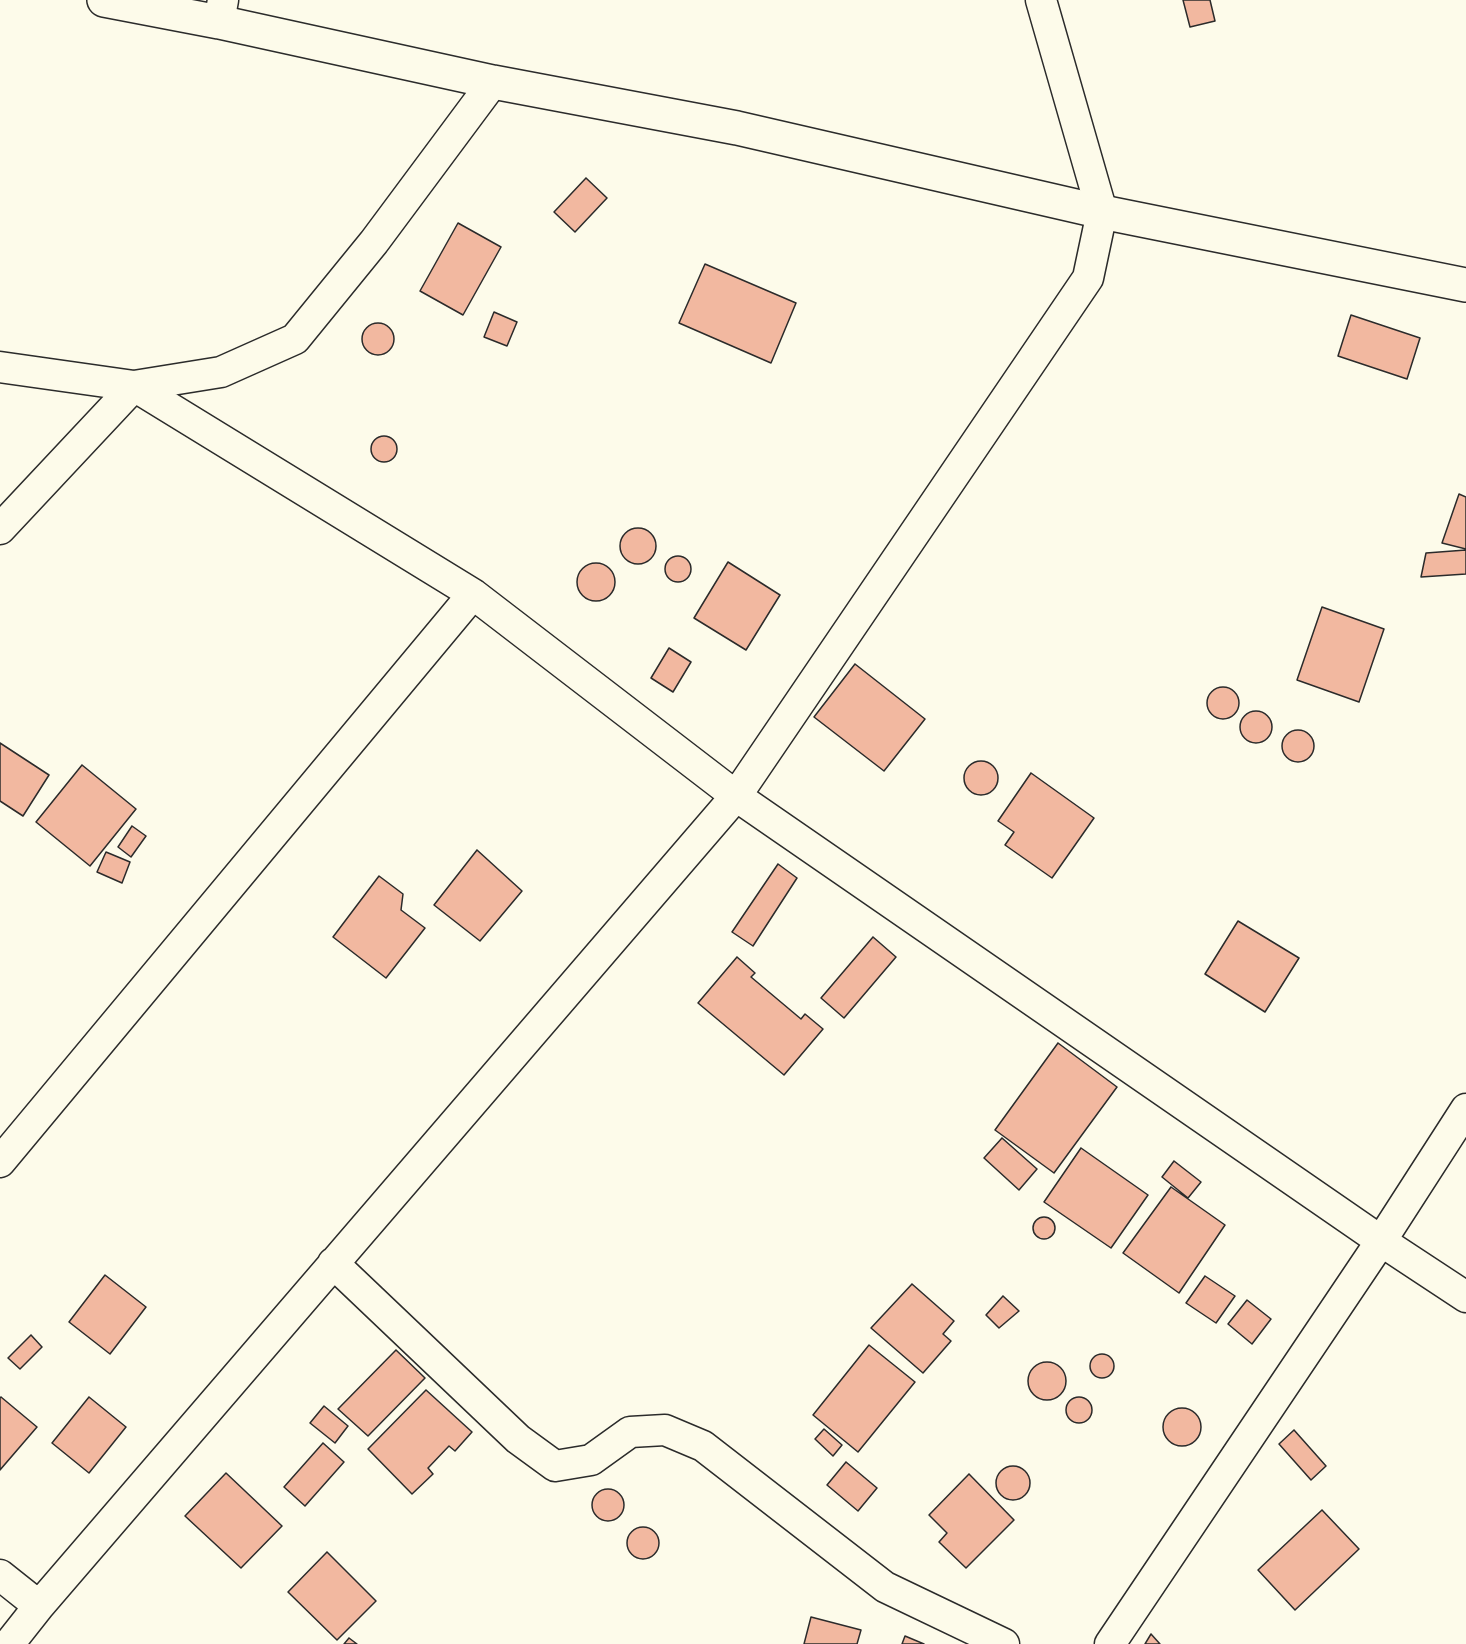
<!DOCTYPE html>
<html>
<head>
<meta charset="utf-8">
<style>
  body { margin:0 }
  canvas { display:block; background:#fdfbea }
</style>
</head>
<body>
<canvas width="1466" height="1644"></canvas>
<script>
const g = document.querySelector('canvas').getContext('2d');
g.lineJoin = 'round';
function paint(path, color) { g.fillStyle = color; g.fill(path, 'evenodd'); }
const toPath = rows => new Path2D(rows.map(r => 'M' + r).join(''));
function stroke(path, color, width, dash) { g.strokeStyle = color; g.lineWidth = width; g.lineCap = dash ? 'butt' : 'round'; g.setLineDash(dash || []); g.stroke(path); }
const building = toPath([
  [1183,0,1210,0,1215,21,1190,27,1183,0],
  [586,178,607,198,575,232,554,212,586,178],
  [458,223,501,247,463,315,420,291,458,223],
  [705,264,796,303,771,363,679,323,705,264],
  [494,312,517,322,507,346,484,337,494,312],
  [1351,315,1420,338,1407,379,1338,356,1351,315],
  '362 339a16 16 0 1 1 32 0a16 16 0 1 1-32 0Z',
  '371 449a13 13 0 1 1 26 0a13 13 0 1 1-26 0Z',
  [1459,494,1466,497,1466,549,1442,543,1459,494],
  '620 546a18 18 0 1 1 36 0a18 18 0 1 1-36 0Z',
  [1466,550,1466,574,1421,577,1426,553,1466,550],
  '665 569a13 13 0 1 1 26 0a13 13 0 1 1-26 0Z',
  [728,562,780,595,746,650,694,618,728,562],
  '577 582a19 19 0 1 1 38 0a19 19 0 1 1-38 0Z',
  [1322,607,1384,629,1359,702,1297,680,1322,607],
  [669,648,691,662,673,692,651,678,669,648],
  [855,664,925,719,884,771,814,717,855,664],
  '1207 703a16 16 0 1 1 32 0a16 16 0 1 1-32 0Z',
  '1240 727a16 16 0 1 1 32 0a16 16 0 1 1-32 0Z',
  '1282 746a16 16 0 1 1 32 0a16 16 0 1 1-32 0Z',
  [0,743,49,775,23,816,0,801,0,743],
  '964 778a17 17 0 1 1 34 0a17 17 0 1 1-34 0Z',
  [82,765,136,809,90,866,36,822,82,765],
  [1031,773,1094,818,1052,878,1005,845,1014,832,998,821,1031,773],
  [132,826,146,836,131,857,118,847,132,826],
  [477,850,522,891,480,941,434,905,477,850],
  [106,852,130,862,122,883,97,872,106,852],
  [778,864,797,878,753,946,732,932,778,864],
  [379,876,403,894,401,910,425,928,386,978,333,937,379,876],
  [1238,921,1299,958,1265,1012,1205,974,1238,921],
  [873,937,896,957,844,1018,821,998,873,937],
  [737,957,755,973,751,977,801,1019,805,1014,823,1029,784,1075,698,1003,737,957],
  [1058,1043,1117,1087,1054,1173,995,1130,1058,1043],
  [1002,1138,1037,1169,1019,1190,984,1158,1002,1138],
  [1081,1148,1148,1195,1111,1248,1044,1202,1081,1148],
  [1174,1161,1201,1182,1188,1198,1162,1177,1174,1161],
  [1171,1187,1225,1225,1179,1293,1123,1253,1171,1187],
  '1033 1228a11 11 0 1 1 22 0a11 11 0 1 1-22 0Z',
  [105,1275,146,1307,110,1354,69,1322,105,1275],
  [1205,1276,1235,1296,1216,1323,1186,1303,1205,1276],
  [912,1284,954,1321,943,1334,951,1341,923,1373,871,1328,912,1284],
  [1003,1296,1019,1311,999,1328,986,1315,1003,1296],
  [1247,1300,1271,1319,1252,1344,1228,1324,1247,1300],
  [31,1335,42,1347,20,1369,8,1358,31,1335],
  [869,1345,915,1382,858,1452,813,1415,869,1345],
  [396,1350,425,1378,368,1436,338,1409,396,1350],
  '1090 1366a12 12 0 1 1 24 0a12 12 0 1 1-24 0Z',
  '1028 1381a19 19 0 1 1 38 0a19 19 0 1 1-38 0Z',
  [426,1390,472,1432,455,1451,449,1446,428,1468,433,1474,412,1494,368,1449,426,1390],
  [1,1397,37,1427,0,1470,0,1398,1,1397],
  [89,1397,126,1427,89,1473,52,1443,89,1397],
  '1066 1410a13 13 0 1 1 26 0a13 13 0 1 1-26 0Z',
  [324,1406,348,1426,335,1443,310,1423,324,1406],
  '1163 1427a19 19 0 1 1 38 0a19 19 0 1 1-38 0Z',
  [824,1429,842,1445,833,1456,815,1439,824,1429],
  [1294,1430,1326,1466,1311,1480,1279,1444,1294,1430],
  [323,1443,344,1462,305,1506,284,1487,323,1443],
  [846,1462,877,1488,858,1511,827,1485,846,1462],
  '996 1483a17 17 0 1 1 34 0a17 17 0 1 1-34 0Z',
  [226,1473,282,1526,241,1568,185,1516,226,1473],
  [969,1474,1014,1520,966,1568,939,1542,947,1533,929,1515,969,1474],
  '592 1505a16 16 0 1 1 32 0a16 16 0 1 1-32 0Z',
  [1322,1510,1359,1549,1295,1610,1258,1570,1322,1510],
  '627 1543a16 16 0 1 1 32 0a16 16 0 1 1-32 0Z',
  [327,1552,376,1601,337,1640,288,1592,327,1552],
  [811,1617,861,1630,857,1644,804,1644,811,1617],
  [1151,1634,1160,1644,1145,1644,1151,1634],
  [905,1636,924,1644,902,1644,905,1636],
  [349,1638,357,1644,344,1644,349,1638]
]);
const street = toPath([
  [219,22,223,0],
  [0,367,134,386,473,594,736,796,1381,1241,1466,1297],
  [0,529,134,386,221,372,295,339,374,242,493,82],
  [0,1162,473,594],
  [333,1263,518,1439,555,1466,591,1460,630,1432,665,1430,703,1446,885,1587,1004,1644],
  [0,1575,39,1606],
  [9,1644,39,1606,736,796,1088,278,1102,212,1041,0],
  [1110,1644,1381,1241,1466,1109]
]);
const secondary = toPath([
  [104,0,219,22,493,82,737,128,1102,212,1466,285]
]);
paint(building, '#f2b8a0');
stroke(building, '#2b2b2b', 1.5);
stroke(street, '#2b2b2b', 33);
stroke(secondary, '#2b2b2b', 36);
stroke(street, '#fdfbea', 30);
stroke(secondary, '#fdfbea', 33);
</script>
</body>
</html>
